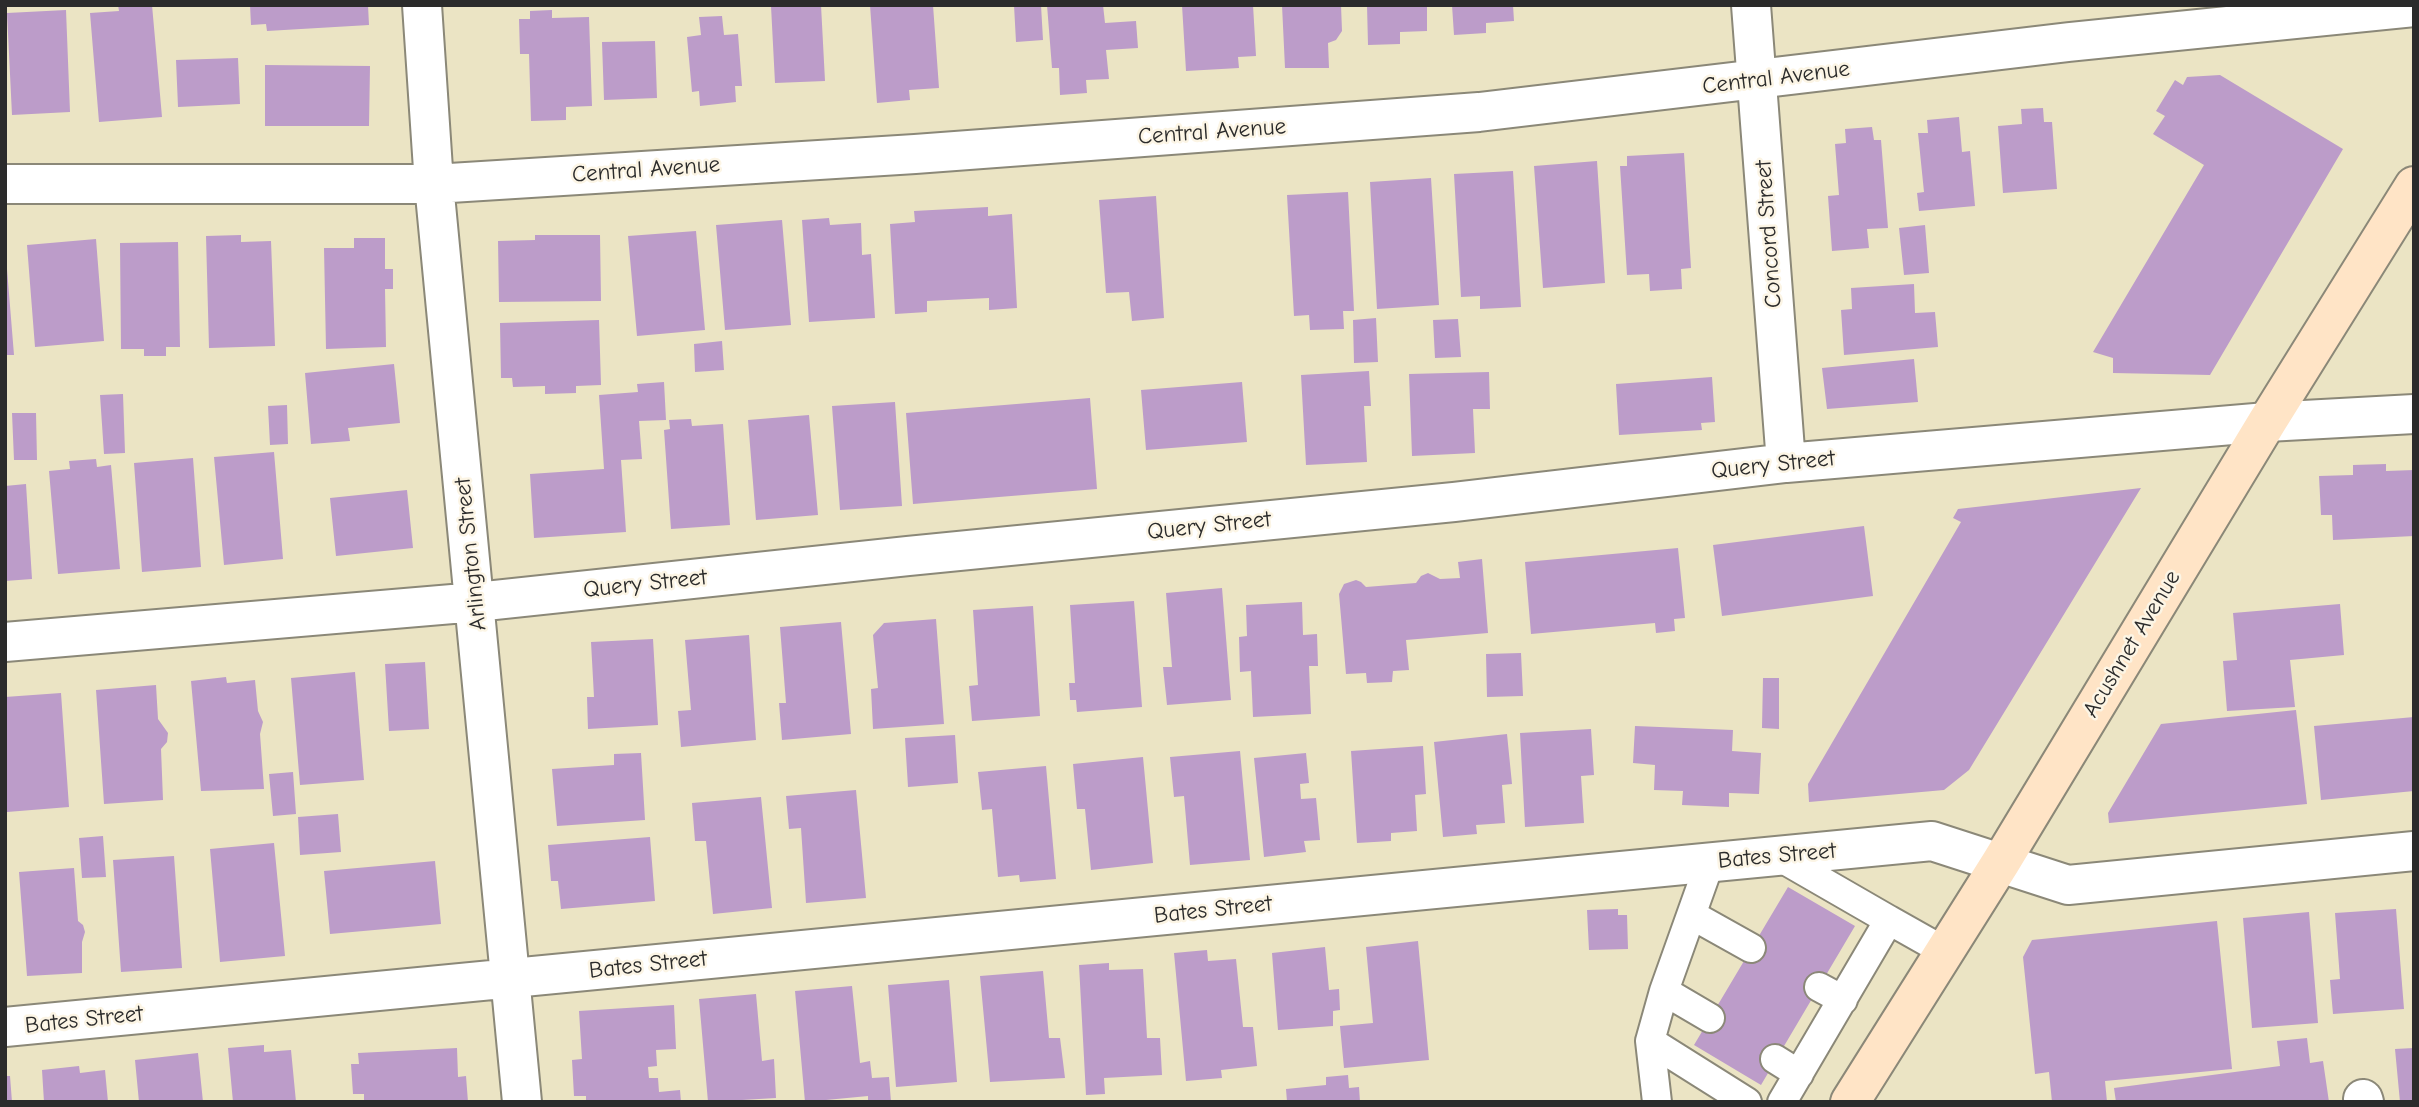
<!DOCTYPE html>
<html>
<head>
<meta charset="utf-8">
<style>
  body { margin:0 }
  #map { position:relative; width:2419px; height:1107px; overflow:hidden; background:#ebe4c4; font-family:"Comic Neue",sans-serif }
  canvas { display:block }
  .frame { position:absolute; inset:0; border:7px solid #2b2b2b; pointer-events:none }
</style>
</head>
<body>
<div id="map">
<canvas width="2419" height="1107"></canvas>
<div class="frame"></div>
</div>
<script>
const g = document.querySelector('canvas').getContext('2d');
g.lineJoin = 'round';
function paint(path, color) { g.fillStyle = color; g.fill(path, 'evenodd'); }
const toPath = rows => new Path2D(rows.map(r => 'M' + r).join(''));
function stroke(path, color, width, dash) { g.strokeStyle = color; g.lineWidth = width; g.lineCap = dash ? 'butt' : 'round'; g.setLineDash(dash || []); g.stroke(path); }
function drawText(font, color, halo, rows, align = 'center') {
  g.font = font + ' "Comic Neue",sans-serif'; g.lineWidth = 5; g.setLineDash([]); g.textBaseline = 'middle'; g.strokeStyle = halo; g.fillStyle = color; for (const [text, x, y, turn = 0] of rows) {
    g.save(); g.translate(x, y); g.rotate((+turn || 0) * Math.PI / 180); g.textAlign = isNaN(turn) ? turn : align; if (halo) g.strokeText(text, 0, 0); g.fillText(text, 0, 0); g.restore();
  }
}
const building = toPath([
  [118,5,152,5,162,117,99,122,90,13,119,11],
  [250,5,368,5,369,25,267,31,266,24,251,25],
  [821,5,825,81,775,83,771,6],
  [870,5,933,5,939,88,909,90,910,100,877,103],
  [1014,5,1041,5,1043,40,1016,42],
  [1047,5,1103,5,1105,23,1136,21,1138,48,1106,50,1109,79,1086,80,1087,93,1060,95,1059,68,1052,68],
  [1182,5,1253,5,1256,56,1238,57,1239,68,1186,71],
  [1282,5,1341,5,1342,31,1336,40,1328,43,1329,68,1285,68],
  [1367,5,1427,5,1427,31,1400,32,1400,44,1368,45],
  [1452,5,1513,5,1514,21,1486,23,1486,33,1454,35],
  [66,10,70,112,12,115,7,13],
  [552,10,552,18,589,17,592,106,566,107,566,120,531,121,529,54,520,54,519,19,530,19,530,11],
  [722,16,724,35,738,34,742,86,735,86,736,102,700,106,699,91,692,92,687,37,701,35,699,17],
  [655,41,657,98,604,100,602,42],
  [238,58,240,104,178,107,176,60],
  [265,65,370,66,369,126,265,126],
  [2220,75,2343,149,2210,375,2113,373,2113,358,2093,352,2204,165,2153,134,2165,116,2156,111,2175,80,2183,85,2187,77],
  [2043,108,2044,122,2052,122,2057,189,2003,193,1998,126,2022,124,2021,109],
  [1959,117,1962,152,1970,151,1975,206,1919,211,1917,193,1924,192,1918,133,1928,133,1927,120],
  [1872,127,1874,140,1881,140,1888,228,1867,229,1869,248,1832,251,1828,196,1839,195,1835,144,1846,143,1845,129],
  [1684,153,1691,268,1681,269,1682,289,1650,291,1649,274,1627,275,1620,166,1627,166,1627,156],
  [1597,161,1605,283,1543,288,1534,166],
  [1513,171,1521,307,1480,309,1480,296,1461,297,1454,174],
  [1431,178,1439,305,1377,309,1370,182],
  [1348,192,1354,311,1343,311,1344,329,1310,330,1309,315,1294,316,1287,195],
  [1156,196,1164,318,1132,321,1129,292,1106,293,1099,200],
  [988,207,988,216,1012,214,1017,308,989,310,989,298,927,301,927,312,895,314,890,224,915,222,914,211],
  [829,218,830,225,861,223,862,255,871,254,875,318,809,322,802,220],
  [782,220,791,325,725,330,716,225],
  [1925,225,1929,273,1904,275,1899,228],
  [696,231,705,330,637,336,628,236],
  [241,235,241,242,271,241,275,346,209,348,206,236],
  [535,235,600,235,601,301,499,302,498,241,535,240],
  [354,238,385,238,385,269,393,269,393,289,385,289,386,347,326,349,324,248,354,248],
  [96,239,104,341,35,347,27,245],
  [178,242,180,347,166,347,166,356,144,356,144,349,121,349,120,243],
  [5,269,7,269,14,355,5,355],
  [1914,284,1915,313,1935,312,1938,347,1844,355,1841,310,1852,309,1851,288],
  [1376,318,1378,362,1354,363,1353,320],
  [1458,319,1461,357,1435,358,1433,320],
  [599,320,601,385,576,386,576,393,545,394,545,386,513,387,512,378,501,378,500,323],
  [722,341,724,370,695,372,694,344],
  [1914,359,1918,402,1827,409,1822,368],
  [394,364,400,423,348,428,350,441,311,444,305,373],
  [1369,371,1371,406,1364,406,1367,462,1306,465,1301,375],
  [1489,372,1490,409,1473,409,1475,453,1412,456,1409,374],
  [1712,377,1715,422,1701,423,1702,430,1619,435,1616,384],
  [664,382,666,420,639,421,642,459,621,460,626,532,534,538,530,474,604,469,599,395,638,392,637,384],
  [1242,382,1247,442,1146,450,1141,390],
  [123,394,125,453,104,454,100,395],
  [1090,398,1097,489,913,504,906,413],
  [895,402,902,506,840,510,832,406],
  [287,405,288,444,270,445,268,406],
  [12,413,36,413,37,460,14,460],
  [809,415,818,515,756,520,748,420],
  [691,419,692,426,723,424,730,525,671,529,664,430,670,429,669,420],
  [274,452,283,559,224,565,214,457],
  [193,458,201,567,142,572,134,463],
  [96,459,97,467,111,465,120,569,58,574,49,471,70,469,69,461],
  [2386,464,2386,471,2414,470,2414,536,2333,540,2332,515,2321,515,2319,476,2353,475,2353,465],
  [26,484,32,579,5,581,5,486],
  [2141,488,1969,770,1944,790,1809,802,1808,784,1961,522,1953,518,1958,509],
  [407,490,413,548,336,556,330,498],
  [1864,526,1873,596,1722,616,1713,545],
  [1678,548,1685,618,1674,619,1675,631,1656,633,1655,623,1531,634,1525,562],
  [1482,559,1488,633,1406,640,1409,670,1393,671,1392,682,1367,683,1366,673,1346,674,1339,594,1344,584,1356,580,1361,582,1366,587,1416,583,1421,576,1428,573,1440,579,1460,578,1458,562],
  [1222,588,1231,700,1167,705,1163,667,1172,667,1166,593],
  [1134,601,1142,707,1077,712,1076,700,1070,700,1069,683,1075,683,1070,605],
  [1302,602,1303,635,1317,634,1318,666,1309,666,1311,714,1253,717,1251,671,1240,672,1239,637,1247,636,1246,605],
  [2340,604,2344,655,2290,660,2295,707,2227,711,2223,661,2237,660,2233,613],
  [1033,606,1040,716,972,721,969,686,978,685,973,610],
  [936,619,944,724,873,729,871,689,878,688,873,635,884,623],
  [841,622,851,734,782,740,779,703,786,703,780,627],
  [749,635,756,740,681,747,678,711,691,710,685,640],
  [653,639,658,725,588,729,587,697,594,697,591,642],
  [1521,653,1523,696,1487,697,1486,654],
  [425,662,429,729,389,731,385,664],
  [355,672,364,780,300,785,291,678],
  [226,677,227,683,255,680,258,711,263,722,260,734,264,789,201,791,191,681],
  [1763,678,1779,678,1779,729,1762,728],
  [156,685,158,719,168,733,167,742,161,749,163,800,104,804,96,690],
  [61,693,69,807,7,812,5,697],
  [2296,710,2307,804,2109,823,2108,813,2161,724],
  [2414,717,2414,791,2321,800,2314,726],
  [1635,726,1733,730,1732,751,1761,753,1759,794,1729,793,1729,807,1682,805,1683,791,1654,790,1655,765,1633,763],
  [1591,729,1594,775,1581,776,1584,823,1525,827,1520,733],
  [1507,734,1512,784,1502,785,1505,823,1476,825,1477,834,1443,837,1434,742],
  [955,735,958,783,908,787,905,738],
  [1423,746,1426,794,1415,795,1417,831,1391,833,1391,841,1357,843,1351,751],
  [1240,751,1250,860,1190,865,1184,796,1174,797,1170,757],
  [641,753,645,820,557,826,552,769,614,765,614,754],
  [1306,753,1309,783,1300,784,1301,799,1316,798,1320,840,1304,841,1306,852,1264,857,1254,758],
  [1143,757,1153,863,1091,870,1085,809,1077,809,1073,764],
  [1046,766,1056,879,1020,882,1019,875,998,877,992,809,982,810,978,772],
  [293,772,296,814,273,816,269,774],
  [856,790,866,898,806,903,801,828,789,829,786,796],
  [761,797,772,908,713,914,706,841,695,841,692,803],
  [338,814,341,852,300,855,298,817],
  [103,836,106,877,82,878,79,838],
  [650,837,655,901,561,909,558,881,551,881,548,845],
  [274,843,285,956,220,962,210,849],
  [174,856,182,968,121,972,113,860],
  [435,861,441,924,330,934,324,871],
  [74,868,78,921,83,925,85,932,82,942,82,973,27,976,19,872],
  [1788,887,1855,926,1761,1085,1694,1045],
  [1618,909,1618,915,1627,915,1628,949,1589,950,1587,910],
  [2396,909,2404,1009,2333,1014,2330,980,2340,979,2335,913],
  [2309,912,2318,1023,2252,1028,2243,918],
  [2217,921,2232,1069,2105,1081,2107,1102,2052,1102,2049,1072,2035,1074,2023,957,2032,940],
  [1418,941,1429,1060,1344,1068,1340,1026,1373,1023,1366,947],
  [1325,947,1329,990,1339,989,1340,1010,1333,1011,1333,1026,1278,1030,1272,953],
  [1207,950,1208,961,1236,959,1243,1027,1253,1027,1257,1066,1221,1070,1222,1078,1186,1081,1174,953],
  [1109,963,1109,970,1143,969,1147,1038,1160,1038,1162,1075,1104,1078,1105,1094,1086,1095,1079,965],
  [1043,971,1049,1038,1060,1038,1065,1078,990,1082,980,976],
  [949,980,957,1082,896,1087,888,985],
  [852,986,860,1063,870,1061,872,1078,889,1077,891,1102,868,1102,868,1096,805,1102,795,991],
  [756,994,762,1061,774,1059,776,1098,708,1102,699,999],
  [674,1005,676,1049,656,1050,657,1066,648,1067,649,1078,658,1078,659,1092,680,1090,681,1102,586,1102,586,1096,574,1096,572,1060,582,1059,579,1011],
  [2307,1038,2310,1063,2323,1061,2329,1102,2116,1102,2114,1088,2280,1066,2277,1041],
  [264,1045,264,1052,291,1050,296,1102,233,1102,228,1048],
  [457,1048,458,1077,466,1076,468,1102,364,1102,364,1094,353,1094,351,1064,359,1064,358,1053],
  [2414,1048,2414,1102,2400,1102,2395,1049],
  [198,1053,203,1102,139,1102,135,1060],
  [79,1066,80,1073,105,1070,108,1102,44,1102,42,1070],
  [1348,1075,1349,1088,1359,1087,1360,1102,1287,1102,1286,1089,1326,1085,1326,1077],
  [5,1076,10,1076,12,1102,5,1102]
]);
const lane = toPath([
  [1778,856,1889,920,1782,1102],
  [1692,915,1751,948],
  [1889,920,1944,951],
  [1819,987,1843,1000],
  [1664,991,1710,1018],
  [1650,1041,1747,1102],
  [1775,1059,1799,1074],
  [1657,1102,1650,1041,1664,991,1710,862]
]);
const street = toPath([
  [422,5,434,184,522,1102],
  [1751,5,1786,463],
  [5,184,434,184,915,154,1479,112,2069,42,2414,7],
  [5,642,476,602,908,556,1454,502,1786,463,2267,422,2414,414],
  [5,1027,1932,841,2068,885,2414,851],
  [2363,1099,2364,1102]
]);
const secondary = toPath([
  [1850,1102,2001,862,2267,422,2414,186]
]);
const streetNames = [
  ["Central Avenue",1776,78,-7],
  ["Central Avenue",1212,132,-4],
  ["Central Avenue",646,170,-4],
  ["Concord Street",1769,234,-94],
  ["Query Street",1773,465,-6],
  ["Query Street",1209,526,-6],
  ["Arlington Street",471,554,-96],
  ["Query Street",645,584,-6],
  ["Acushnet Avenue",2132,644,-59],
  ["Bates Street",1777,856,-5],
  ["Bates Street",1213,910,-6],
  ["Bates Street",648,965,-6],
  ["Bates Street",84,1020,-6]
];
paint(building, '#bc9cc9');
stroke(lane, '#8b8878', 32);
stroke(street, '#8b8878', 42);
stroke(secondary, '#8b8878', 42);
stroke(lane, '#fff', 28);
stroke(street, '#fff', 38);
stroke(secondary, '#ffe4c6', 38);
drawText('23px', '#2b2b2b', '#fcf5e5', streetNames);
</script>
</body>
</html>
